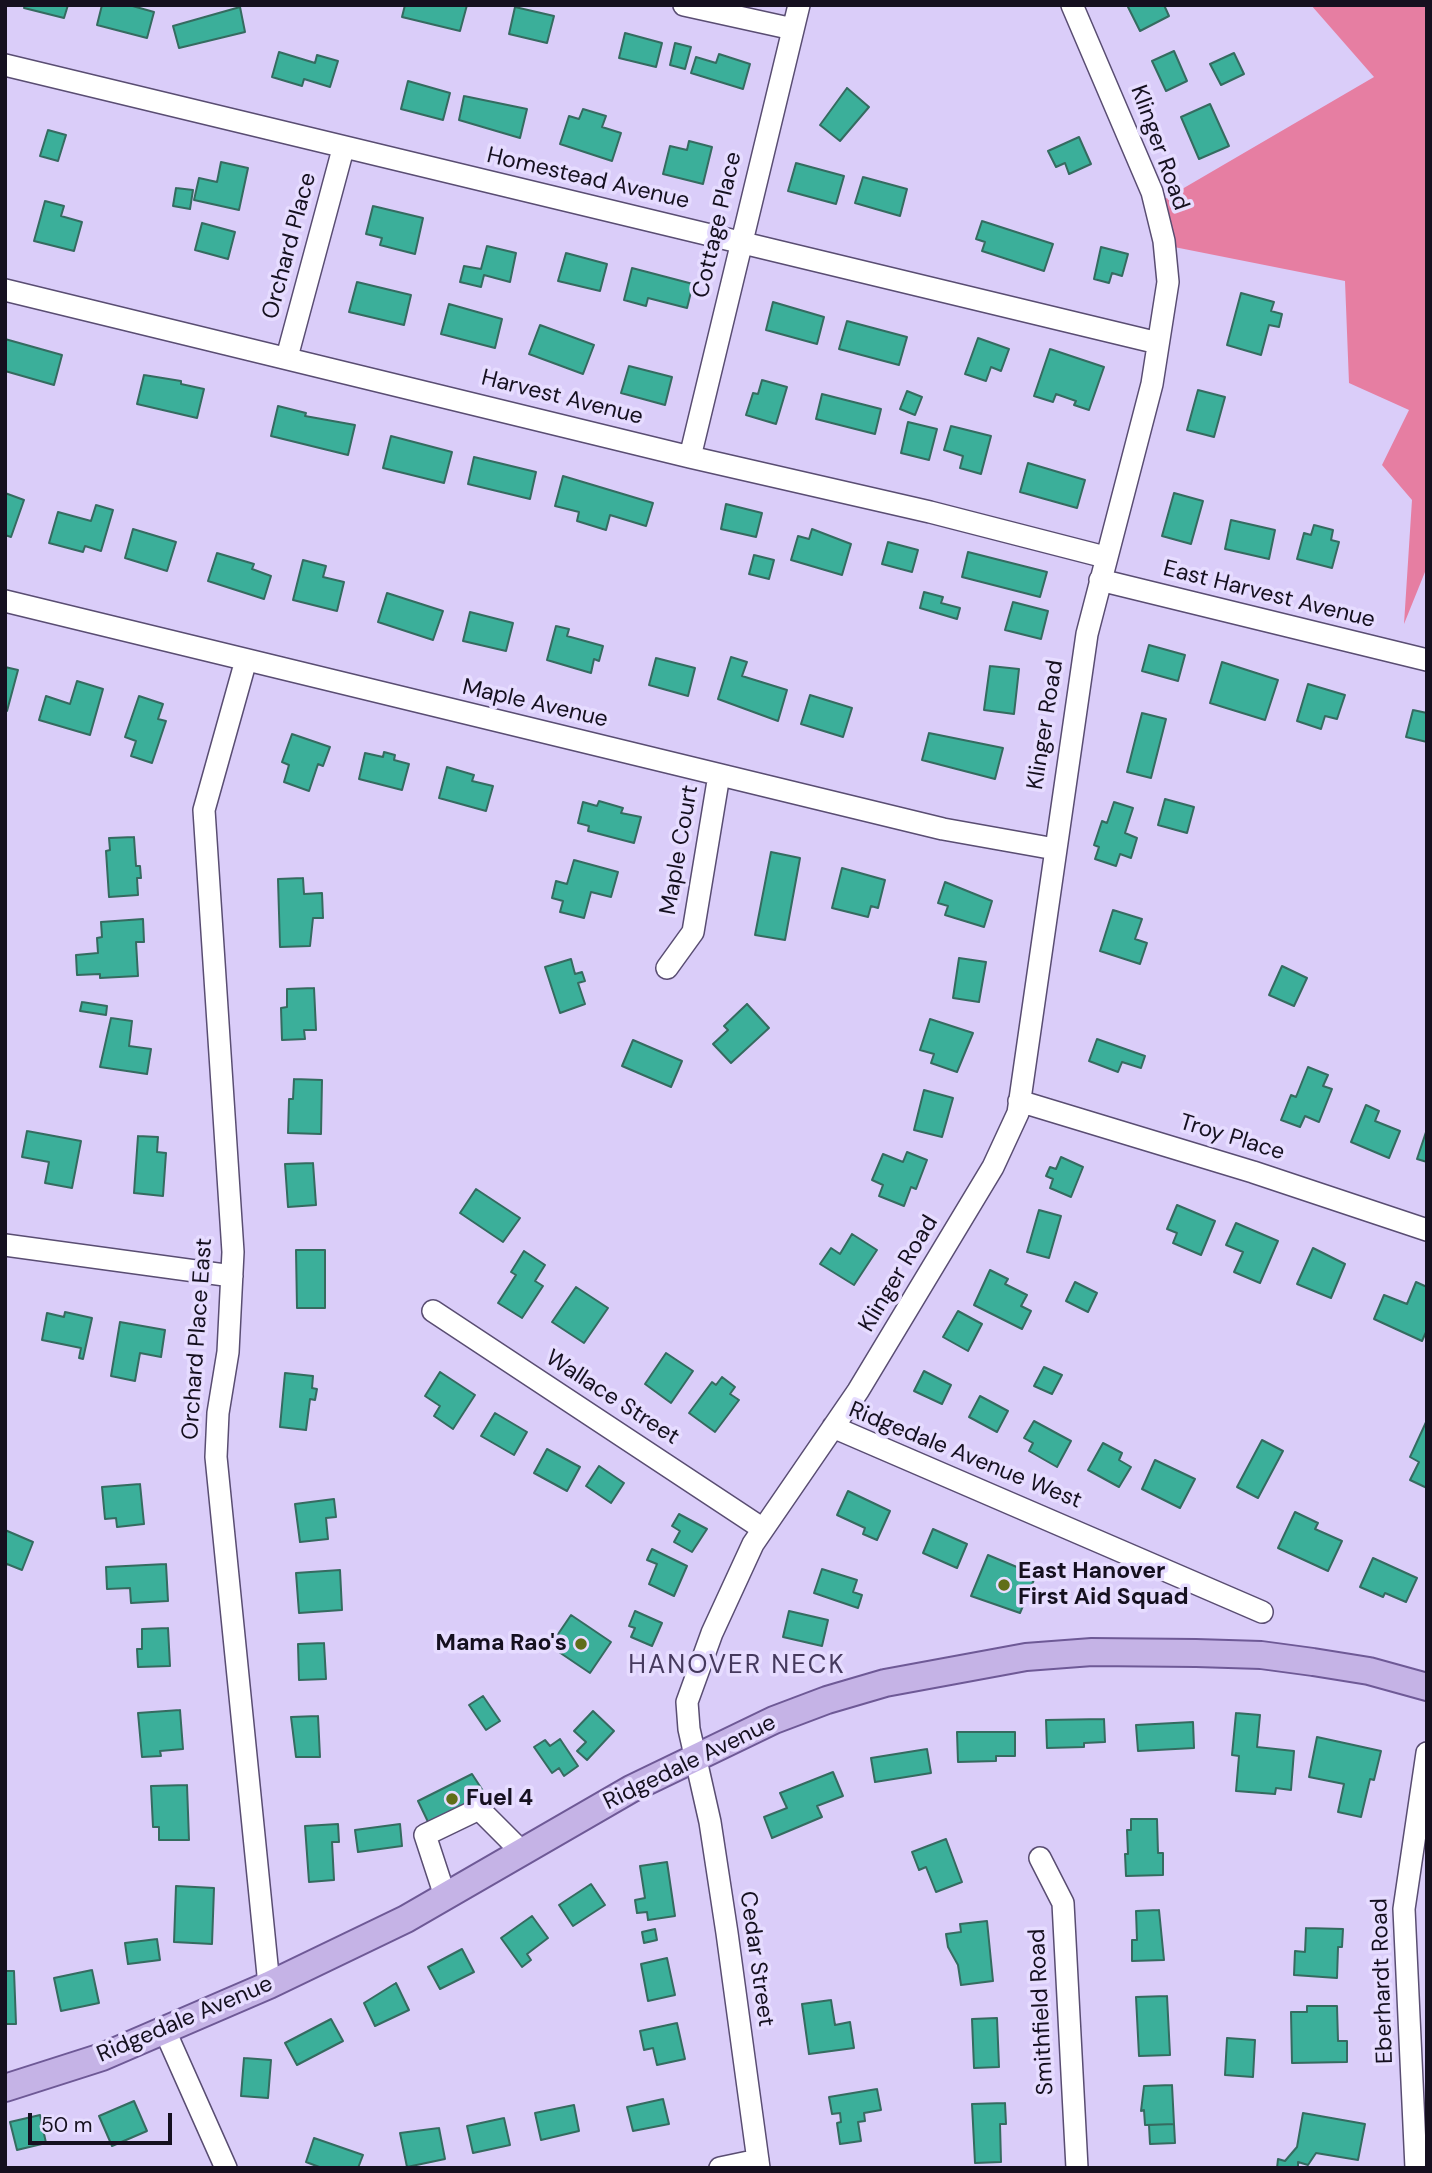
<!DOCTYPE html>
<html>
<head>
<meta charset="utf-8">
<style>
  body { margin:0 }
  #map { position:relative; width:1432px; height:2173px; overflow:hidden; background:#dacdf9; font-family:"DM Sans",sans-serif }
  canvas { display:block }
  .frame { position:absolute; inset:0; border:7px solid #15101f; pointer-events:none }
  .scale { position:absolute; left:28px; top:2113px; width:144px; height:32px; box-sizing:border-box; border:4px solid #15101f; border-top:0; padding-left:9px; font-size:21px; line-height:24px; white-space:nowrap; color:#15101f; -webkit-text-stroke:5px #e6dcff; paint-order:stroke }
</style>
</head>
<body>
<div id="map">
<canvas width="1432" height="2173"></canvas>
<div class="frame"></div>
<div class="scale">50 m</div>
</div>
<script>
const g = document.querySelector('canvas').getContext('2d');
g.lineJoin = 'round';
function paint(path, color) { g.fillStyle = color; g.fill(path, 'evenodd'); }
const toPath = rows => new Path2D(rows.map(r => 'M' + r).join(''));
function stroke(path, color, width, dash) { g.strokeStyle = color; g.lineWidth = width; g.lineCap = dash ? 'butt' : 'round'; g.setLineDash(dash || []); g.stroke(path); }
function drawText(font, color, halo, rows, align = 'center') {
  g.font = font + ' "DM Sans",sans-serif'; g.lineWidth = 7; g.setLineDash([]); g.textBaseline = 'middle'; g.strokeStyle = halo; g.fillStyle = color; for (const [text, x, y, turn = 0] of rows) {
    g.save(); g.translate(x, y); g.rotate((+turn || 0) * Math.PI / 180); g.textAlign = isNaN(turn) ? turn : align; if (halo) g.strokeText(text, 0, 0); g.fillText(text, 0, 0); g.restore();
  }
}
const forest = toPath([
  [1311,5,1427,5,1427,567,1404,624,1412,500,1382,465,1409,410,1349,383,1345,281,1164,245,1153,206,1374,77]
]);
const building = toPath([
  [25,5,68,5,64,18,24,8,25,5],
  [102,5,129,5,154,12,147,38,97,25,102,5],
  [405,5,467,5,460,31,402,17,405,5],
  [1127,5,1164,5,1169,16,1140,31,1127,5],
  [240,7,245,32,179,48,173,26,240,7],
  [515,7,554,16,547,43,509,34,515,7],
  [625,33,662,43,656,67,619,58,625,33],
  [675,43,691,47,685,69,670,65,675,43],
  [1174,51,1187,81,1166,91,1152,61,1174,51],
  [279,52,315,63,317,55,338,61,330,87,304,79,302,86,272,77,279,52],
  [1234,53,1244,74,1221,85,1210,64,1234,53],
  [719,54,750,64,743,89,691,73,696,57,716,63,719,54],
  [408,81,450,93,443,120,401,109,408,81],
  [847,88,869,107,840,141,820,125,847,88],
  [464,96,527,109,520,138,459,120,464,96],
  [1210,104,1229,146,1199,159,1181,117,1210,104],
  [583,109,606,116,602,127,621,133,612,161,560,144,569,116,579,119,583,109],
  [48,130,66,135,58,161,40,156,48,130],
  [1079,137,1091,164,1069,174,1065,163,1056,167,1048,151,1079,137],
  [689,141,712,147,703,184,663,174,670,146,687,150,689,141],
  [221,162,248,168,239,210,194,200,199,178,217,182,221,162],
  [796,163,844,176,836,204,788,191,796,163],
  [863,177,907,189,900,216,855,203,863,177],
  [176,188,193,190,190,209,173,206,176,188],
  [45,201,64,206,61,216,82,222,74,251,34,241,45,201],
  [373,206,423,218,415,254,380,245,382,238,366,234,373,206],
  [982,221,1053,244,1044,271,982,251,985,242,976,239,982,221],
  [202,223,235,232,228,259,195,250,202,223],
  [487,246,516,253,510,282,484,275,481,287,460,282,464,266,481,269,487,246],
  [1101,247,1128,254,1122,276,1112,273,1109,283,1094,279,1101,247],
  [566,253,607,264,600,291,558,281,566,253],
  [632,268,693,284,687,308,648,298,646,306,624,300,632,268],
  [357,282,411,295,404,325,349,312,357,282],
  [1241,293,1274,302,1271,311,1282,314,1279,327,1269,325,1261,355,1227,345,1241,293],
  [773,302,824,317,817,344,766,330,773,302],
  [449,304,502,319,495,348,441,334,449,304],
  [847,321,907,337,899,365,839,349,847,321],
  [540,325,594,345,583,374,529,354,540,325],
  [978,338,1009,349,1001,371,991,367,986,381,965,374,978,338],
  [5,339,62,355,54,385,5,371,5,339],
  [1050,349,1104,367,1089,410,1074,405,1076,401,1056,394,1053,402,1034,396,1050,349],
  [629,366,672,377,665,405,621,393,629,366],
  [144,375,181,381,181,384,204,389,197,418,137,404,144,375],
  [762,380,787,387,776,424,746,415,753,393,758,394,762,380],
  [1198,390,1225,397,1214,437,1187,430,1198,390],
  [907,391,922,397,915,415,900,409,907,391],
  [822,394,881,409,875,434,816,419,822,394],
  [278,406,306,413,305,416,355,425,348,455,271,436,278,406],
  [908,422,937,429,929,460,901,453,908,422],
  [951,426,991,436,981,474,960,468,963,456,944,450,951,426],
  [391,436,452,452,444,483,383,468,391,436],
  [474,457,536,472,530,499,468,484,474,457],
  [1028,463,1085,480,1077,508,1020,492,1028,463],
  [563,476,653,503,646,526,610,515,606,530,577,521,579,512,555,506,563,476],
  [5,493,24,500,11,537,5,535,5,493],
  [1174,493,1203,501,1191,544,1162,536,1174,493],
  [726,504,762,513,756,537,721,529,726,504],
  [96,505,113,510,101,551,85,546,83,552,49,543,58,512,91,521,96,505],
  [1231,520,1275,530,1269,559,1225,549,1231,520],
  [1314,525,1333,530,1331,540,1339,542,1332,568,1297,559,1304,533,1311,535,1314,525],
  [133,529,176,542,167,571,125,558,133,529],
  [812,529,851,544,842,575,791,560,798,536,809,539,812,529],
  [888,542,918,550,912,572,882,564,888,542],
  [968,552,1047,572,1040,597,962,577,968,552],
  [217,553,254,564,252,569,271,576,264,599,208,581,217,553],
  [754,555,774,560,769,579,749,574,754,555],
  [303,560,326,566,323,577,344,582,337,611,293,600,303,560],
  [924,592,943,597,941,603,960,608,957,619,920,608,924,592],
  [387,593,443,611,433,640,378,622,387,593],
  [1013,602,1048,611,1041,639,1005,630,1013,602],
  [470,612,513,623,506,651,463,641,470,612],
  [556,626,569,629,567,636,603,646,599,661,594,659,591,673,547,660,556,626],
  [1149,645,1185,655,1178,681,1142,671,1149,645],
  [731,657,747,662,742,676,787,690,778,721,718,699,731,657],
  [656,658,695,668,688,696,649,685,656,658],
  [1222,662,1278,680,1265,720,1210,703,1222,662],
  [990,666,1019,669,1014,714,984,710,990,666],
  [5,667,18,670,7,711,5,711,5,667],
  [77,681,103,689,90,735,39,720,46,696,70,704,77,681],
  [1308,684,1345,695,1337,719,1325,716,1321,729,1297,721,1308,684],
  [810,695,852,708,843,737,801,724,810,695],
  [139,696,163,704,158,719,166,721,152,763,131,756,136,741,125,737,139,696],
  [1413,710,1427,713,1427,742,1406,737,1413,710],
  [1142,713,1166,719,1151,778,1127,772,1142,713],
  [929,733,1003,748,995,779,922,760,929,733],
  [292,734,330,747,323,766,318,764,309,791,284,782,289,765,282,762,292,734],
  [384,752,395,755,394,760,409,764,402,790,359,779,365,753,383,757,384,752],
  [447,767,474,775,472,781,493,786,486,811,439,798,447,767],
  [1165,799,1194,807,1187,833,1158,825,1165,799],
  [599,801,623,808,621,813,641,817,634,843,588,831,589,826,578,823,583,802,597,806,599,801],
  [1114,802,1133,808,1125,833,1137,838,1131,858,1120,854,1116,866,1095,859,1099,847,1094,845,1102,821,1107,823,1114,802],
  [134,837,136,866,140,866,141,878,137,878,138,895,109,897,106,851,110,850,109,838,134,837],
  [771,852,800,858,785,940,755,935,771,852],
  [574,860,618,872,611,897,591,892,584,918,560,912,563,901,552,898,556,881,567,884,574,860],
  [842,868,885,880,878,908,871,906,868,917,832,908,842,868],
  [303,878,304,894,322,893,323,918,313,918,310,946,280,947,278,879,303,878],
  [945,882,992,901,984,927,945,915,948,906,938,903,945,882],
  [1113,910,1142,919,1135,939,1147,943,1140,964,1100,951,1113,910],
  [143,919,144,942,136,942,138,976,100,978,100,974,77,975,76,955,98,953,97,938,102,937,101,922,143,919],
  [959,958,986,962,979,1002,953,998,959,958],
  [571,959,575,974,582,972,585,981,578,983,585,1004,560,1013,545,967,571,959],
  [1282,966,1307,978,1294,1006,1269,995,1282,966],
  [314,988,316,1030,304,1030,305,1039,282,1040,281,1008,287,1007,287,989,314,988],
  [82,1002,107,1006,106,1015,80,1011,82,1002],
  [747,1004,769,1028,731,1063,713,1044,728,1030,724,1026,747,1004],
  [111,1018,132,1021,129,1046,151,1049,147,1074,100,1067,111,1018],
  [930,1019,973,1033,957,1072,931,1063,934,1054,920,1050,930,1019],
  [1097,1039,1145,1056,1141,1068,1122,1062,1118,1072,1089,1061,1097,1039],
  [633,1040,682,1061,671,1087,622,1066,633,1040],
  [1308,1067,1328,1075,1323,1086,1332,1089,1319,1122,1305,1116,1300,1127,1281,1120,1291,1095,1296,1097,1308,1067],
  [294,1079,322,1080,321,1134,288,1133,289,1099,293,1099,294,1079],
  [924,1090,953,1098,942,1137,914,1130,924,1090],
  [1366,1105,1379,1111,1375,1121,1400,1131,1389,1158,1351,1142,1366,1105],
  [27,1131,81,1141,72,1188,45,1183,49,1162,22,1157,27,1131],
  [1426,1132,1427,1132,1427,1162,1417,1159,1426,1132],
  [138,1136,158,1137,157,1152,166,1153,163,1196,134,1193,138,1136],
  [907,1152,927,1160,916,1189,911,1187,904,1206,879,1196,883,1185,872,1180,883,1154,903,1162,907,1152],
  [1061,1157,1083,1167,1071,1197,1050,1188,1053,1179,1046,1176,1050,1167,1056,1169,1061,1157],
  [313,1163,316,1205,288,1207,285,1164,313,1163],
  [476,1189,520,1218,503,1242,460,1213,476,1189],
  [1177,1205,1215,1221,1201,1255,1173,1243,1177,1233,1167,1229,1177,1205],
  [1039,1210,1061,1216,1049,1258,1027,1252,1039,1210],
  [1236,1223,1278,1241,1260,1283,1234,1272,1243,1252,1226,1245,1236,1223],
  [852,1234,877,1250,854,1285,820,1264,831,1248,840,1254,852,1234],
  [1313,1248,1345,1264,1331,1298,1297,1284,1313,1248],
  [296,1250,325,1250,325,1308,297,1308,296,1250],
  [524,1251,545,1265,535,1281,543,1286,522,1318,498,1303,516,1275,511,1272,524,1251],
  [990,1270,1008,1279,1005,1284,1027,1295,1021,1306,1031,1311,1022,1329,974,1305,990,1270],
  [1075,1282,1097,1293,1088,1312,1066,1301,1075,1282],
  [1416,1282,1427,1287,1427,1330,1422,1341,1374,1319,1384,1295,1407,1304,1416,1282],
  [576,1287,608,1308,584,1343,552,1322,576,1287],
  [958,1311,982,1324,968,1351,943,1337,958,1311],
  [65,1312,92,1318,83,1359,79,1358,81,1348,42,1340,47,1313,64,1317,65,1312],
  [120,1322,165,1330,161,1357,140,1353,135,1381,111,1376,120,1322],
  [666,1353,693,1371,671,1403,645,1384,666,1353],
  [1044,1367,1062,1375,1052,1394,1034,1386,1044,1367],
  [924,1371,951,1385,942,1404,914,1391,924,1371],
  [440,1372,475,1395,453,1429,434,1416,440,1406,425,1396,440,1372],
  [285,1373,313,1376,312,1388,317,1389,315,1400,310,1399,306,1430,280,1427,285,1373],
  [722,1377,735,1387,730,1394,739,1400,715,1432,689,1413,712,1382,716,1385,722,1377],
  [980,1396,1008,1411,997,1432,969,1417,980,1396],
  [495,1413,527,1432,514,1455,481,1436,495,1413],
  [1427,1420,1427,1488,1410,1480,1419,1462,1410,1457,1427,1420],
  [1034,1421,1071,1441,1057,1467,1029,1451,1033,1443,1024,1438,1034,1421],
  [1262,1440,1283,1451,1258,1498,1237,1487,1262,1440],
  [1103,1443,1122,1453,1119,1460,1131,1467,1119,1487,1088,1470,1103,1443],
  [547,1449,580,1467,567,1491,534,1473,547,1449],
  [1155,1460,1195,1479,1180,1508,1142,1489,1155,1460],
  [599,1466,624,1483,611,1503,586,1486,599,1466],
  [140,1484,144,1524,117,1527,116,1518,105,1519,102,1487,140,1484],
  [848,1491,890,1511,877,1540,863,1534,865,1528,837,1515,848,1491],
  [334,1499,336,1517,326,1518,328,1539,300,1542,295,1504,334,1499],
  [1295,1512,1318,1523,1315,1529,1342,1541,1328,1571,1278,1548,1295,1512],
  [679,1514,707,1529,692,1552,674,1542,680,1531,672,1526,679,1514],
  [933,1529,967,1544,957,1568,923,1553,933,1529],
  [5,1530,33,1542,22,1570,7,1564,5,1567,5,1530],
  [652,1549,687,1566,674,1596,649,1584,657,1564,647,1560,652,1549],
  [988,1555,1036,1575,1020,1613,971,1596,988,1555],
  [1373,1558,1417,1578,1406,1602,1385,1593,1383,1597,1360,1587,1373,1558],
  [166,1564,168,1601,131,1603,130,1588,107,1589,106,1567,166,1564],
  [822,1569,857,1580,853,1592,862,1595,858,1608,814,1593,822,1569],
  [340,1570,342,1610,299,1613,296,1573,340,1570],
  [635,1611,662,1623,652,1646,631,1637,635,1628,629,1626,635,1611],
  [789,1611,828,1620,822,1646,783,1637,789,1611],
  [571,1615,611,1642,590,1673,550,1646,571,1615],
  [168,1628,170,1666,138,1667,137,1649,142,1649,142,1629,168,1628],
  [324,1643,326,1679,299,1680,298,1644,324,1643],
  [483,1696,500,1721,486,1730,469,1705,483,1696],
  [180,1710,183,1749,160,1751,161,1756,142,1757,138,1713,180,1710],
  [593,1711,614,1731,587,1760,577,1751,586,1742,574,1731,593,1711],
  [1236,1713,1260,1715,1257,1747,1294,1751,1291,1790,1276,1788,1275,1794,1236,1791,1239,1756,1232,1755,1236,1713],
  [318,1716,320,1757,296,1757,291,1717,318,1716],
  [1104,1719,1105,1742,1084,1743,1084,1747,1047,1748,1046,1720,1104,1719],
  [1193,1722,1194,1748,1138,1751,1136,1725,1193,1722],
  [957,1732,1015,1732,1015,1756,996,1756,996,1761,958,1762,957,1732],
  [1317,1737,1381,1751,1374,1780,1370,1779,1361,1817,1338,1812,1344,1784,1309,1777,1317,1737],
  [560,1739,578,1766,564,1776,559,1768,552,1773,534,1747,545,1740,550,1746,560,1739],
  [927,1749,931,1773,875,1782,871,1758,927,1749],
  [833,1772,843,1796,817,1806,822,1817,772,1838,764,1817,787,1808,780,1793,833,1772],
  [472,1774,487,1797,430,1826,418,1801,472,1774],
  [187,1785,189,1840,159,1840,159,1827,153,1827,151,1786,187,1785],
  [1131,1819,1157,1819,1158,1853,1163,1853,1163,1875,1126,1876,1125,1854,1128,1854,1127,1830,1131,1830,1131,1819],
  [338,1824,339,1842,332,1842,334,1880,309,1882,305,1826,338,1824],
  [400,1824,402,1846,358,1852,355,1830,400,1824],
  [946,1839,962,1882,936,1892,926,1867,919,1870,912,1852,946,1839],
  [667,1862,675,1916,648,1920,647,1912,637,1913,635,1900,645,1898,640,1866,667,1862],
  [591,1884,605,1905,573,1926,559,1905,591,1884],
  [176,1886,214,1888,212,1944,174,1942,176,1886],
  [1159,1910,1164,1960,1132,1961,1132,1940,1137,1940,1136,1911,1159,1910],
  [532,1916,548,1938,527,1954,531,1960,522,1967,501,1938,532,1916],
  [987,1921,993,1981,961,1985,958,1965,948,1947,946,1934,961,1932,960,1924,987,1921],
  [1306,1928,1343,1929,1342,1947,1338,1947,1337,1978,1294,1975,1295,1951,1305,1952,1306,1928],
  [655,1929,657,1940,644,1943,642,1932,655,1929],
  [157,1939,160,1960,128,1964,125,1943,157,1939],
  [462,1949,474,1972,440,1989,428,1967,462,1949],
  [667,1958,675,1995,648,2001,641,1964,667,1958],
  [92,1970,99,2003,61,2011,54,1978,92,1970],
  [5,1971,14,1971,16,2024,5,2024,5,1971],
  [396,1983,409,2010,375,2026,364,2003,396,1983],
  [1167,1996,1170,2055,1139,2056,1136,1997,1167,1996],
  [831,2000,835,2025,850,2022,854,2048,809,2054,802,2004,831,2000],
  [1307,2006,1337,2006,1338,2041,1347,2041,1347,2062,1292,2063,1291,2012,1307,2012,1307,2006],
  [997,2018,999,2067,974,2068,972,2019,997,2018],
  [331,2019,343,2041,297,2065,285,2043,331,2019],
  [677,2023,685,2059,657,2065,653,2048,644,2050,640,2031,677,2023],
  [1227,2038,1255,2040,1253,2077,1225,2075,1227,2038],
  [244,2058,271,2060,268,2098,241,2096,244,2058],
  [1172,2085,1174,2124,1145,2125,1144,2110,1141,2111,1144,2086,1172,2085],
  [877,2089,881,2110,864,2113,865,2121,858,2122,861,2141,840,2144,837,2123,841,2122,840,2113,832,2114,829,2097,877,2089],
  [663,2099,669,2124,633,2131,627,2107,663,2099],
  [134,2101,147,2131,112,2146,99,2116,134,2101],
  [1005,2103,1006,2124,1000,2124,1001,2162,975,2163,972,2104,1005,2103],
  [574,2105,579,2131,541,2140,535,2113,574,2105],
  [1303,2113,1365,2124,1358,2160,1316,2153,1308,2165,1298,2162,1298,2168,1277,2168,1278,2159,1285,2161,1297,2147,1303,2113],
  [40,2115,46,2143,17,2150,10,2122,40,2115],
  [504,2118,510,2145,473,2153,467,2126,504,2118],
  [1174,2124,1175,2143,1150,2144,1149,2125,1174,2124],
  [439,2128,445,2159,407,2167,400,2133,439,2128],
  [314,2138,363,2155,358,2168,322,2168,306,2162,314,2138]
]);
const minor = toPath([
  [684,5,793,29],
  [5,65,1158,343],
  [5,290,690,457,930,512,1105,557],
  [287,357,343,149],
  [690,457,799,5],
  [1100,580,1427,660],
  [5,601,943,829,1055,849],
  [246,660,204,810,233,1252,228,1352,218,1413,216,1457,269,1985],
  [667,968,693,932,719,775],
  [1019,1101,1253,1172,1427,1230],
  [5,1245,232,1276],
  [433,1311,763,1529],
  [833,1427,1262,1612],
  [1040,1858,1063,1903,1077,2168],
  [445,1896,425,1835,479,1809,522,1852],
  [165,2031,226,2168],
  [720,2168,758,2160],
  [759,2168,727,1933,710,1822,689,1729,687,1702,712,1633,753,1544,858,1391,993,1167,1018,1113,1087,634,1152,384,1168,282,1164,241,1152,192,1072,5],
  [1416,2168,1404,1909,1427,1753]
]);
const major = toPath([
  [5,2088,102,2057,269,1985,406,1919,631,1789,774,1720,827,1700,885,1683,1026,1657,1092,1652,1196,1653,1261,1655,1313,1662,1369,1671,1427,1687]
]);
const markers = [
  [1004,1585,7,"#606e19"],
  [581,1644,7,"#606e19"],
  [452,1799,7,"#606e19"]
];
const streetNames = [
  ["Klinger Road",1159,148,70],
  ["Homestead Avenue",588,179,13],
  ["Cottage Place",718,225,-77],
  ["Orchard Place",290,246,-75],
  ["Harvest Avenue",562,398,14],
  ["East Harvest Avenue",1269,595,14],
  ["Maple Avenue",535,704,13],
  ["Klinger Road",1046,725,-81],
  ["Maple Court",680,850,-80],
  ["Troy Place",1232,1138,17],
  ["Klinger Road",899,1274,-59],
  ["Orchard Place East",198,1339,-86],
  ["Wallace Street",612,1398,33],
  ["Ridgedale Avenue West",965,1456,22],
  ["Ridgedale Avenue",690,1763,-26],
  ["Cedar Street",756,1959,82],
  ["Eberhardt Road",1383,1981,-92],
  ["Smithfield Road",1042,2012,-93],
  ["Ridgedale Avenue",185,2020,-23]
];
const poiNames = [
  ["East Hanover",1018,1572],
  ["First Aid Squad",1018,1598],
  ["Mama Rao's",567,1644,"right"],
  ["Fuel 4",466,1799]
];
const quarterNames = [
  ["HANOVER NECK",737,1666]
];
paint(forest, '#e67ea2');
paint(building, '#3baf9a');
stroke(building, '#356b60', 2);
stroke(minor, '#594d72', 24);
stroke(major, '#6e5996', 30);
stroke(minor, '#fff', 21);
stroke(major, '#c5b3e6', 26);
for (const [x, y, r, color] of markers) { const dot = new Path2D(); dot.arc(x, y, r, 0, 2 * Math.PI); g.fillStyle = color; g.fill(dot); stroke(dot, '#e6dcff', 2.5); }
drawText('23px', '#15101f', '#e6dcff', streetNames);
drawText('bold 23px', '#15101f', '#e6dcff', poiNames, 'left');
g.letterSpacing = '2px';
drawText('26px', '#45395d', '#e6dcff', quarterNames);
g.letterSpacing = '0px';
</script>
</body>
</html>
